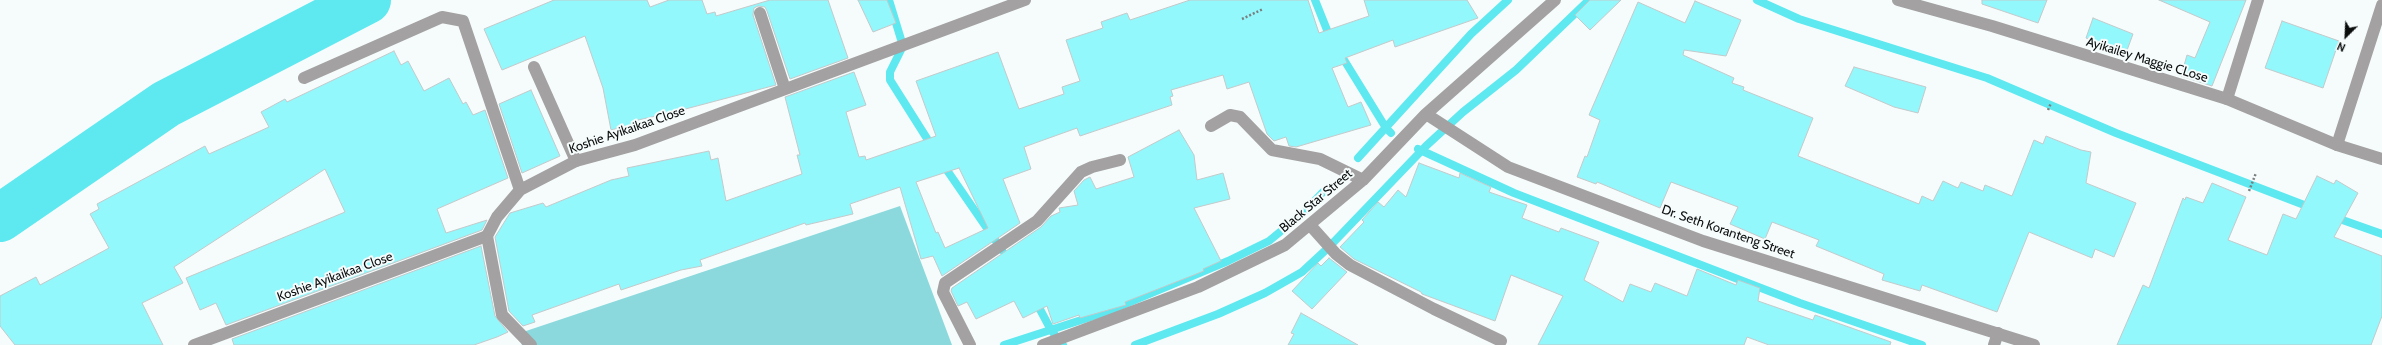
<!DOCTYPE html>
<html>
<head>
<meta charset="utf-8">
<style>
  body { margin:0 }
  #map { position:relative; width:2382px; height:345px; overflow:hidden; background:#f6fcfc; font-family:Cabin,sans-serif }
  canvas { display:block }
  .north { position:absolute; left:2326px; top:16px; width:40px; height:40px; -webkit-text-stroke:3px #f6fcfc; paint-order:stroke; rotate:204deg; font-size:11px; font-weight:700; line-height:16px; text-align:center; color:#0b0d0d }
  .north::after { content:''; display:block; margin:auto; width:14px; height:18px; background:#0b0d0d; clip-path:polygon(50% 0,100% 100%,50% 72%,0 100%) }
</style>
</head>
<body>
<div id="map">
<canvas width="2382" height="345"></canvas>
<div class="north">N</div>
</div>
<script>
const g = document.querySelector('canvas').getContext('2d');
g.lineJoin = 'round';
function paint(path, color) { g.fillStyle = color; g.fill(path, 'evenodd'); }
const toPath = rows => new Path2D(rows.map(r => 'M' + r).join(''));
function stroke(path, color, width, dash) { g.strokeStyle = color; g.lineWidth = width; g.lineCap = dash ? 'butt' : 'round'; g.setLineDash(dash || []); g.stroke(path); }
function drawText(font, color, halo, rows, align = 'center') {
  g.font = font + ' Cabin,sans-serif'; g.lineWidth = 4; g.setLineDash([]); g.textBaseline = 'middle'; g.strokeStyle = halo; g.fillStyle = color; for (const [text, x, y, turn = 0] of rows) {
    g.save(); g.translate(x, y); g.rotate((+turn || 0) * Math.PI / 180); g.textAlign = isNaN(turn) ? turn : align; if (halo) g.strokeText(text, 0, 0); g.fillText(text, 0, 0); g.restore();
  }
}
const green = toPath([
  [900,206,952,345,522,345,517,334]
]);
const stream = toPath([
  [889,0,903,46,890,72,890,80,933,148],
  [1315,0,1331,40],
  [1757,0,1799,19,1987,78,2116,133,2312,208],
  [1341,55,1386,128,1391,133],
  [1418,149,1514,193,1800,303,1922,345],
  [1358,158,1471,34,1508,0],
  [942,163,1002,250],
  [2334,217,2382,234],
  [1035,300,1051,330,1063,345],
  [1004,345,1106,312,1228,261,1269,241,1303,213,1323,192],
  [1135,345,1218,314,1265,293,1302,272,1329,247,1426,146,1463,112,1516,70,1589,0]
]);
const river = toPath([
  [0,218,166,104,367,0]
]);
const building = toPath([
  [554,0,647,0,650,7,669,0,702,0,707,14,715,12,716,16,770,0,828,0,848,58,790,79,767,11,765,7,758,6,754,8,753,15,776,85,678,111,634,121,634,124,611,130,603,88,585,36,502,70,484,29,554,0],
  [858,0,887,0,896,23,873,32,858,0],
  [1190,0,1308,0,1319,33,1369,16,1364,0,1467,0,1478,18,1395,47,1393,40,1345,58,1347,63,1332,68,1348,107,1361,102,1371,125,1296,147,1289,146,1286,137,1274,141,1267,134,1249,82,1227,89,1223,75,1171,90,1173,96,1170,97,1172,105,1080,136,1077,128,1024,147,1031,169,1003,179,1020,223,942,276,933,256,921,259,900,187,850,204,853,214,806,225,805,223,700,260,702,266,681,270,621,290,619,284,532,315,535,322,523,326,509,311,495,237,510,213,543,203,546,207,611,180,629,176,627,168,709,151,711,160,718,158,726,201,802,174,797,155,800,155,785,97,854,72,866,105,846,112,859,157,865,156,866,160,936,136,916,81,998,52,1019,109,1064,94,1062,87,1080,81,1066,40,1103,28,1101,22,1127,13,1130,20,1190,0],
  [959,168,988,228,945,248,938,232,936,233,916,182,959,168],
  [1590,0,1621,0,1590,30,1575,15,1590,0],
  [1982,0,2047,0,2038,23,1982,4,1982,0],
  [2159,0,2246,0,2212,86,2181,76,2187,55,2195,58,2210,22,2159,0],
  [1695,1,1741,20,1726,56,1684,50,1683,55,1734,78,1732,83,1744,87,1743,90,1813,118,1798,156,1919,204,1922,196,1933,201,1943,181,1958,188,1961,182,1983,191,1985,185,2012,196,2034,140,2043,144,2046,136,2081,150,2091,152,2086,183,2136,203,2114,257,2095,249,2092,258,2029,232,1997,312,1922,285,1920,291,1882,280,1884,274,1816,246,1819,240,1772,222,1765,239,1730,224,1738,207,1671,182,1660,208,1597,182,1596,184,1577,177,1585,156,1587,157,1600,120,1589,115,1638,2,1685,23,1695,1],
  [2093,18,2133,34,2126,53,2086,38,2093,18],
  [2282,21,2339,41,2323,88,2265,68,2282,21],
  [394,51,401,65,408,61,424,91,449,78,463,104,466,102,473,115,485,110,508,178,437,209,446,233,487,220,482,230,226,325,216,303,200,310,186,278,345,212,325,169,174,267,183,283,142,303,163,345,15,345,0,326,0,296,36,277,40,285,109,248,90,214,99,209,97,204,205,146,209,154,269,127,261,112,285,99,287,102,394,51],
  [1854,67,1926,87,1918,113,1894,107,1845,86,1854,67],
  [531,90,560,156,522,173,499,104,531,90],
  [1179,130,1194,155,1197,180,1223,173,1230,199,1194,208,1221,261,1203,269,1204,271,1125,302,1126,305,1080,318,1079,315,1053,324,1047,306,1023,318,1014,301,976,319,967,302,958,306,951,291,952,288,1041,227,1051,216,1060,212,1059,208,1078,205,1074,191,1084,180,1090,177,1096,189,1134,177,1128,157,1179,130],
  [1419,163,1459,178,1460,173,1491,187,1489,192,1527,205,1522,218,1559,232,1561,228,1599,242,1584,280,1623,302,1630,284,1651,292,1655,283,1687,296,1697,269,1736,285,1738,280,1760,288,1758,301,1813,320,1815,315,1891,342,1890,345,1769,345,1747,337,1744,345,1538,345,1563,296,1511,275,1495,321,1422,294,1421,292,1354,259,1340,247,1364,222,1362,220,1378,202,1384,207,1398,190,1406,197,1419,163],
  [2317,176,2334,184,2336,180,2358,193,2334,237,2382,256,2382,316,2371,345,2117,345,2143,285,2149,288,2183,198,2185,200,2186,197,2203,203,2212,183,2246,197,2228,240,2267,255,2283,214,2296,219,2317,176],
  [481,246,495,316,508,332,497,337,474,345,234,345,232,339,481,246],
  [1329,258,1347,272,1312,309,1292,291,1318,263,1321,266,1329,258],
  [1301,313,1358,345,1288,345,1294,334,1291,333,1301,313]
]);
const path = toPath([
  [1242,19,1263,9],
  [2048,110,2051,103],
  [2249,191,2256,173]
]);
const lane = toPath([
  [534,67,576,161],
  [2227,99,2258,0],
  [2337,145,2382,5],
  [194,345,487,236],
  [1994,345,1998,333]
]);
const street = toPath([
  [1898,0,1992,26,2227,99,2337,145,2382,159],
  [760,13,785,89],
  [304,78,442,17,463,21,520,190],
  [1426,114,1508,167,1703,241,2034,345],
  [1211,126,1230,115,1240,117,1272,150,1320,159,1363,180],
  [1310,225,1336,254,1350,265,1434,309,1501,341],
  [531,345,502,315,487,236,497,217,520,190,576,161,635,145,1025,0],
  [970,345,943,292,945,283,1037,221,1081,172,1092,167,1120,160],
  [1043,345,1198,287,1285,245,1363,180,1426,114,1555,0]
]);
const streetNames = [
  ["Ayikailey Maggie CLose",2147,60,17],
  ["Koshie Ayikaikaa Close",627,130,-19],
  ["Black Star Street",1316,201,-40],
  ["Dr. Seth Koranteng Street",1728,232,19],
  ["Koshie Ayikaikaa Close",335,277,-20]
];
paint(green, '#8bd9dc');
stroke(stream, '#5ee8ef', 8);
stroke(river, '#5ee8ef', 48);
paint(building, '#92f8fc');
stroke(building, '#c4c9ca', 1);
stroke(path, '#7a7e7e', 2.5, [2, 2]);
stroke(lane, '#a3a1a2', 12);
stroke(street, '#a3a1a2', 12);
drawText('13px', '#0b0d0d', '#f6fcfc', streetNames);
</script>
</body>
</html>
